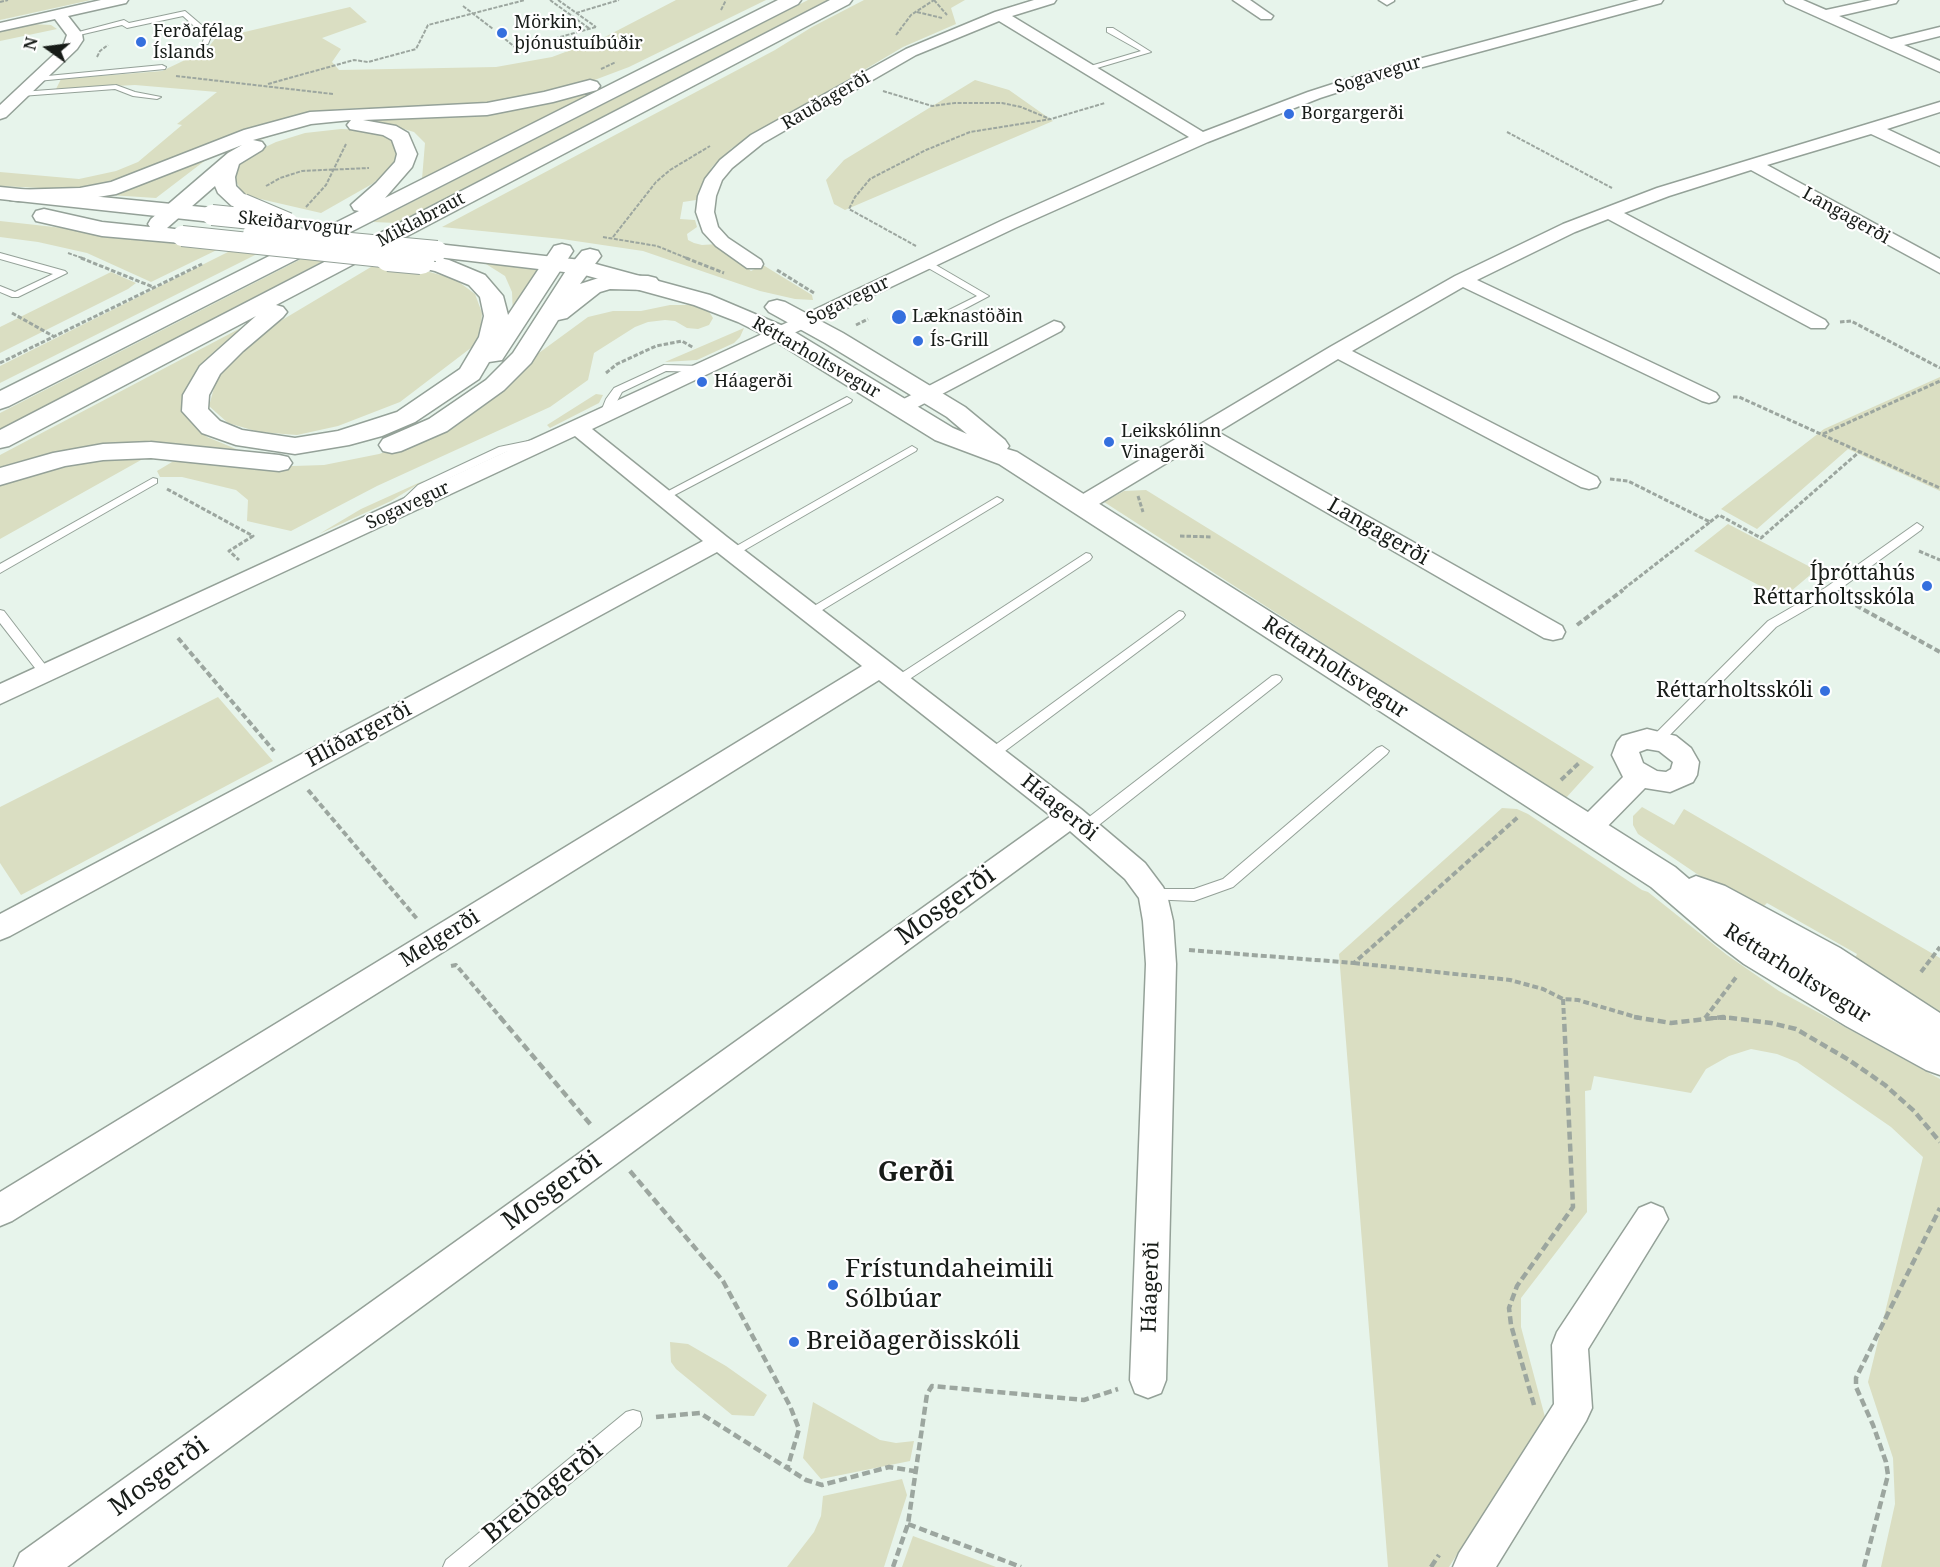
<!DOCTYPE html>
<html>
<head>
<meta charset="utf-8">
<style>
  body { margin:0 }
  #map { position:relative; width:1940px; height:1567px; overflow:hidden; background:#e7f4eb; font-family:"Noto Serif",serif }
  canvas { display:block }
  .north { position:absolute; left:18px; top:18px; width:60px; height:60px; -webkit-text-stroke:4px #fff; paint-order:stroke; rotate:284deg; font-size:16px; font-weight:700; line-height:24px; text-align:center; color:#171c18 }
  .north::after { content:''; display:block; margin:auto; width:21px; height:27px; background:#171c18; clip-path:polygon(50% 0,100% 100%,50% 72%,0 100%) }
</style>
</head>
<body>
<div id="map">
<canvas width="1940" height="1567"></canvas>
<div class="north">N</div>
</div>
<script>
const g = document.querySelector('canvas').getContext('2d');
g.lineJoin = 'round';
function paint(path, color) { g.fillStyle = color; g.fill(path, 'evenodd'); }
const toPath = rows => new Path2D(rows.map(r => 'M' + r).join(''));
function stroke(path, color, width, dash) { g.strokeStyle = color; g.lineWidth = width; g.lineCap = dash ? 'butt' : 'round'; g.setLineDash(dash || []); g.stroke(path); }
function drawText(font, color, halo, rows, align = 'center') {
  g.font = font + ' "Noto Serif",serif'; g.lineWidth = 4.5; g.setLineDash([]); g.textBaseline = 'middle'; g.strokeStyle = halo; g.fillStyle = color; for (const [text, x, y, turn = 0] of rows) {
    g.save(); g.translate(x, y); g.rotate((+turn || 0) * Math.PI / 180); g.textAlign = isNaN(turn) ? turn : align; if (halo) g.strokeText(text, 0, 0); g.fillText(text, 0, 0); g.restore();
  }
}
const green = toPath([
  [0,0,91,0,0,20],
  [676,0,766,0,629,67,560,93,493,105,339,109,299,116,115,184,80,190,0,186,0,172,79,179,116,171,138,162,182,125,177,124,217,92,135,85,56,89,61,79,162,71,206,50,215,39,350,7,367,22,322,38,341,49,332,62,339,70,496,67,552,57,603,38],
  [808,0,828,0,397,223,373,222],
  [864,0,965,0,951,8,956,24,903,47,732,148,712,167,696,200,683,202,680,219,695,220,697,227,687,234,688,240,694,243,702,245,717,244,751,271,763,265,812,295,813,300,795,299,760,291,643,251,562,239,442,227,775,50,812,27],
  [31,24,51,25,57,29,0,41,0,31],
  [975,80,1009,90,1053,121,845,210,834,204,826,180,844,160],
  [582,93,591,95,422,179,425,143,414,132,376,121,327,122,302,125,249,144,178,201,173,199,242,143,302,123,397,116],
  [341,129,367,130,383,133,398,146,399,156,394,166,372,184,321,213,243,195,233,175,240,164,255,152,276,142,305,133],
  [211,156,156,198,94,194,113,193,141,185],
  [0,221,225,246,151,282,87,253,38,242,0,237],
  [236,248,261,252,0,383,0,366],
  [309,255,329,258,0,430,0,413],
  [464,257,548,266,513,316,512,292,505,276,486,264],
  [376,264,426,271,455,279,475,294,482,313,480,341,400,402,338,426,297,435,259,432,228,423,209,406,217,377,267,329],
  [111,272,136,283,128,289,0,353,0,327],
  [670,305,692,305,708,310,713,318,709,325,698,329,687,328,675,321,665,320,648,322,635,327,594,353,588,380,550,407,377,486,291,531,247,521,248,500,236,490,182,477,160,477,157,471,172,462,193,460,263,467,324,465,379,454,420,440,588,317,613,311,641,311],
  [254,321,193,377,188,417,207,437,241,451,126,445,60,451,0,467,0,455],
  [744,328,740,337,734,343,697,360,665,362],
  [1940,377,1940,491,1848,449,1757,529,1721,509,1824,429],
  [596,394,603,395,599,403,550,428,547,425],
  [117,458,141,460,0,539,0,481,68,463],
  [425,480,391,501,319,534,361,509],
  [1146,490,1594,767,1565,799,1104,502,1124,491],
  [1728,524,1751,536,1816,570,1783,598,1694,551],
  [218,697,273,761,21,895,0,863,0,807],
  [1642,807,1674,825,1684,809,1940,958,1940,1021,1853,963,1857,954,1767,903,1756,914,1638,834,1633,825,1633,816],
  [1502,808,1517,809,1528,814,1642,890,1648,892,1727,955,1779,991,1940,1079,1940,1567,1881,1567,1895,1504,1893,1458,1868,1382,1923,1157,1891,1127,1797,1062,1777,1054,1751,1049,1729,1056,1706,1069,1691,1093,1594,1076,1591,1090,1585,1091,1587,1212,1521,1298,1521,1327,1545,1417,1449,1567,1388,1567,1339,954],
  [670,1342,688,1344,726,1366,767,1395,754,1416,732,1415,676,1369,671,1362],
  [813,1402,880,1440,896,1443,914,1441,910,1461,821,1479,803,1458],
  [902,1479,907,1495,884,1567,787,1567,814,1532,821,1516,823,1496],
  [913,1536,996,1567,902,1567]
]);
const pathFar3 = toPath([
  [550,0,590,29],
  [558,0,596,27],
  [934,0,947,15],
  [0,2,8,0],
  [463,6,493,29],
  [721,10,726,0],
  [917,12,942,18],
  [576,13,619,0],
  [896,35,911,15,934,0],
  [505,39,517,49,596,27],
  [97,57,100,51,108,45],
  [601,69,616,62],
  [176,76,333,94],
  [268,84,354,60,368,62,416,49,428,25,525,0],
  [883,91,932,106,955,103,1002,103,1021,107,1050,119],
  [1507,132,1612,188],
  [266,186,280,178,302,171,369,168],
  [306,207,326,185,346,144],
  [603,237,657,246,689,259],
  [613,237,656,182,670,170,710,146],
  [916,246,849,209,855,197,870,179,926,150,970,132,1051,119,1105,103],
  [68,253,85,259]
]);
const pathFar2 = toPath([
  [81,258,153,287],
  [686,258,724,273],
  [777,270,814,293],
  [12,313,53,336],
  [1840,322,1851,321,1940,368],
  [856,325,868,319],
  [0,363,202,264],
  [606,373,617,364,656,346,682,341,694,348],
  [1733,397,1739,397,1940,488],
  [1823,434,1940,381],
  [1610,479,1628,481,1710,522,1621,591],
  [167,489,253,536,229,551,239,560],
  [1138,496,1143,512],
  [1710,522,1719,515,1761,538,1859,452],
  [1180,536,1212,537],
  [1919,551,1940,560]
]);
const pathFar1 = toPath([
  [1848,601,1940,652],
  [1577,625,1623,590],
  [178,638,274,751],
  [1561,780,1579,763],
  [308,790,418,920],
  [1189,950,1354,963,1518,817],
  [1354,963,1510,980,1543,989,1563,999,1578,1000,1639,1018],
  [451,966,456,965,501,1018],
  [1921,972,1940,947],
  [1563,999,1564,1018],
  [1705,1018,1737,976],
  [1711,1018,1734,1018]
]);
const path = toPath([
  [500,1017,591,1125],
  [1634,1017,1671,1023,1723,1017,1771,1023,1796,1029,1849,1060,1885,1085,1914,1111,1940,1142],
  [630,1171,723,1281,790,1406,799,1429,787,1469],
  [1534,1405,1511,1325,1509,1308,1517,1286,1573,1207,1564,1017],
  [656,1417,700,1413,806,1480,822,1485,889,1467,914,1471],
  [908,1524,1021,1567],
  [893,1567,908,1524,927,1394,932,1386,1084,1400,1118,1389],
  [1431,1567,1439,1555],
  [1864,1567,1888,1475,1886,1462,1873,1425,1856,1387,1856,1378,1940,1208]
]);
const lane = toPath([
  [185,11,212,34,208,44,202,44,205,36,183,16,127,28,122,25,75,36,71,34,124,20,129,23,185,11],
  [1107,28,1113,28,1151,52,1087,71,1087,67,1141,51,1107,32,1107,28],
  [162,65,166,67,165,69,37,81,33,79,37,77,162,65],
  [116,85,135,92,161,97,157,99,133,96,115,89,21,96,17,94,21,92,116,85],
  [0,253,65,271,67,273,18,297,12,297,0,292,0,286,15,292,53,274,0,259,0,253],
  [923,261,929,261,989,296,953,315,947,315,947,311,977,296,923,265,923,261],
  [664,365,702,366,707,369,702,372,666,371,622,392,609,416,601,416,600,414,606,399,614,388,664,365],
  [847,397,852,400,851,402,667,499,659,499,657,497,847,397],
  [533,440,537,441,537,445,506,452,426,489,407,507,399,507,397,505,418,485,499,447,533,440],
  [912,446,917,449,916,451,736,555,728,555,726,552,912,446],
  [153,478,157,479,157,483,0,573,0,564,153,478],
  [997,497,1003,500,1001,502,814,615,806,615,804,612,997,497],
  [1917,523,1923,527,1921,530,1833,594,1776,627,1662,743,1652,743,1650,740,1652,737,1768,621,1825,588,1917,523],
  [1086,553,1090,554,1092,557,1090,560,902,684,894,684,892,681,894,678,1086,553],
  [0,610,4,611,50,671,52,674,50,677,42,677,0,623,0,610],
  [1179,611,1183,612,1185,615,1183,618,997,757,987,757,985,754,987,751,1179,611],
  [1276,675,1280,676,1282,679,1280,682,1090,832,1080,832,1078,828,1080,824,1272,676,1276,675],
  [1382,746,1389,751,1387,754,1233,887,1194,901,1148,899,1146,895,1148,891,1153,889,1194,889,1223,879,1377,748,1382,746],
  [633,1410,640,1412,642,1419,640,1426,468,1567,443,1567,446,1560,626,1412,633,1410]
]);
const street = toPath([
  [101,0,128,0,126,3,68,16,82,34,83,40,77,49,6,117,0,119,0,105,63,46,67,35,55,19,0,31,0,23,101,0],
  [1034,0,1056,0,1054,3,1012,16,1203,132,1308,92,1370,72,1639,0,1663,0,1661,3,1382,78,1320,98,1208,142,1015,228,592,429,727,537,1081,809,1145,863,1163,887,1167,895,1173,921,1176,964,1166,1380,1161,1393,1148,1398,1135,1393,1130,1380,1146,964,1143,921,1139,898,1125,879,1070,831,67,1567,14,1567,20,1553,1051,816,879,680,12,1221,0,1226,0,1192,862,666,717,552,10,936,0,940,0,914,703,541,575,436,0,704,0,684,797,318,1003,220,1189,137,999,21,916,55,763,143,732,168,722,180,716,196,714,212,718,227,728,238,761,260,763,264,761,268,747,268,716,246,703,232,696,212,698,196,705,179,720,160,751,135,906,49,995,12,1034,0],
  [1233,0,1250,0,1273,16,1271,19,1261,19,1233,0],
  [1379,0,1394,0,1394,1,1387,5,1379,0],
  [1784,0,1803,0,1826,10,1872,0,1898,0,1896,3,1839,16,1891,39,1940,27,1940,36,1904,45,1940,61,1940,72,1786,3,1784,0],
  [1940,102,1940,112,1887,129,1940,154,1940,166,1871,134,1767,165,1940,259,1940,273,1751,170,1669,196,1624,213,1825,320,1828,324,1825,328,1811,328,1608,219,1575,232,1477,280,1716,393,1719,397,1716,401,1709,403,1702,401,1463,287,1352,351,1597,477,1600,482,1597,487,1589,489,1581,487,1338,359,1218,432,1562,626,1565,632,1562,638,1553,640,1544,638,1203,441,1089,510,1081,512,1073,510,1070,505,1073,500,1330,347,1455,276,1563,224,1657,188,1940,102],
  [1054,321,1061,323,1064,327,1061,331,908,412,901,414,894,412,891,408,894,404,1054,321],
  [1647,729,1676,736,1691,748,1699,762,1697,775,1693,782,1670,792,1645,788,1598,836,1588,840,1578,836,1574,829,1578,822,1623,777,1612,755,1617,742,1622,736,1647,729],
  [1647,749,1659,751,1673,762,1671,769,1666,772,1657,771,1643,763,1639,752,1647,749],
  [1651,1203,1663,1208,1668,1219,1588,1349,1592,1408,1586,1421,1496,1567,1453,1567,1459,1553,1554,1404,1552,1345,1557,1332,1639,1208,1651,1203]
]);
const secondary = toPath([
  [0,187,212,208,220,210,223,215,220,220,212,222,0,199,0,187],
  [437,244,581,260,710,295,788,328,953,428,967,434,947,417,825,343,769,312,765,307,769,302,777,300,785,302,843,333,965,407,1005,440,1009,446,1007,449,1017,452,1675,867,1689,879,1696,876,1725,886,1840,948,1940,1013,1940,1075,1926,1070,1846,1026,1744,964,1715,942,1651,887,999,464,935,440,770,338,738,322,694,305,581,274,429,256,426,251,429,246,437,244]
]);
const highway = toPath([
  [778,0,801,0,798,4,9,406,0,409,0,391,359,211,354,210,351,205,376,183,395,162,397,154,392,140,383,135,350,129,347,125,351,120,311,124,253,140,262,142,265,146,262,150,239,164,235,177,236,186,254,204,251,209,243,210,235,209,218,193,215,186,167,228,189,231,192,236,189,241,181,243,102,236,36,221,33,216,36,211,44,209,102,222,150,227,148,224,151,219,228,153,242,145,116,194,80,200,18,201,10,200,7,195,10,190,80,188,111,182,244,130,310,112,487,103,544,92,590,80,597,82,600,86,597,90,553,102,487,115,363,120,396,126,408,133,417,154,412,167,385,198,778,0],
  [830,0,852,0,849,4,276,305,283,307,287,312,283,317,243,351,220,374,209,395,208,409,220,421,242,430,295,438,338,431,397,412,460,369,479,337,484,316,480,297,469,285,435,271,413,266,410,261,413,256,421,254,449,260,485,275,503,296,508,315,554,246,562,244,570,246,573,251,502,360,489,362,479,379,415,422,382,436,349,445,295,454,236,445,202,433,182,411,183,395,200,366,256,316,9,446,0,448,0,430,830,0],
  [590,249,598,251,601,256,580,284,608,275,648,276,656,278,660,283,656,288,648,290,610,289,600,292,567,318,558,320,531,363,504,390,447,431,401,451,392,453,383,451,379,445,383,439,429,419,486,380,513,353,567,269,582,251,590,249],
  [151,442,279,455,288,457,292,463,288,469,279,471,151,458,103,460,65,466,0,485,0,468,53,453,103,444,151,442]
]);
const secondaryBridge = toPath([
  [212,215,282,222],
  [253,234,437,251]
]);
const highwayBridgeFar1 = toPath([
  [243,204,288,223],
  [182,236,402,259]
]);
const highwayBridge = toPath([
  [388,258,421,261]
]);
const markers = [
  [502,33,6,"#356fde"],
  [141,42,6,"#356fde"],
  [1289,114,6,"#356fde"],
  [899,317,8,"#356fde"],
  [918,341,6,"#356fde"],
  [702,382,6,"#356fde"],
  [1109,442,6,"#356fde"],
  [1927,586,6,"#356fde"],
  [1825,691,6,"#356fde"],
  [833,1285,6,"#356fde"],
  [794,1342,6,"#356fde"]
];
const farPoinames = [
  ["Mörkin,",514,23],
  ["þjónustuíbúðir",514,44],
  ["Ferðafélag",153,32],
  ["Íslands",153,53],
  ["Borgargerði",1301,114],
  ["Læknastöðin",912,317],
  ["Ís-Grill",930,341],
  ["Háagerði",714,382],
  ["Leikskólinn",1121,432],
  ["Vinagerði",1121,453]
];
const farStreetnames = [
  ["Sogavegur",1378,75,-17],
  ["Rauðagerði",826,101,-30],
  ["Langagerði",1846,216,29],
  ["Miklabraut",421,220,-28],
  ["Skeiðarvogur",295,224,6],
  ["Sogavegur",848,301,-26],
  ["Réttarholtsvegur",816,358,30],
  ["Sogavegur",408,506,-25]
];
const streetNames = [
  ["Langagerði",1378,532,30],
  ["Réttarholtsvegur",1335,668,33],
  ["Hlíðargerði",359,735,-28],
  ["Háagerði",1059,808,39],
  ["Melgerði",440,939,-32],
  ["Réttarholtsvegur",1797,974,32],
  ["Háagerði",1151,1287,-88]
];
const poiNames = [
  ["Íþróttahús",1915,574],
  ["Réttarholtsskóla",1915,598],
  ["Réttarholtsskóli",1813,691]
];
const nearStreetnames = [
  ["Mosgerði",946,906,-36],
  ["Mosgerði",552,1191,-36],
  ["Mosgerði",159,1477,-36],
  ["Breiðagerði",543,1493,-39]
];
const nearPoinames = [
  ["Frístundaheimili",845,1270],
  ["Sólbúar",845,1300],
  ["Breiðagerðisskóli",806,1342]
];
const nearNeighbourhoodnames = [
  ["Gerði",916,1173]
];
paint(green, '#dadec2');
stroke(lane, '#94a198', 2);
stroke(street, '#94a198', 3);
stroke(secondary, '#94a198', 3);
stroke(highway, '#94a198', 3);
stroke(pathFar3, '#9ca69f', 2, [4, 1.5]);
stroke(pathFar2, '#9ca69f', 3, [4.5, 2]);
stroke(pathFar1, '#9ca69f', 4, [6, 3]);
stroke(path, '#9ca69f', 4.5, [8, 4]);
paint(lane, '#fff');
paint(street, '#fff');
paint(secondary, '#fff');
paint(highway, '#fff');
stroke(secondaryBridge, '#94a198', 22, []);
stroke(highwayBridgeFar1, '#94a198', 22, []);
stroke(highwayBridge, '#94a198', 28, []);
stroke(secondaryBridge, '#fff', 20);
stroke(highwayBridgeFar1, '#fff', 20);
stroke(highwayBridge, '#fff', 26);
for (const [x, y, r, color] of markers) { const dot = new Path2D(); dot.arc(x, y, r, 0, 2 * Math.PI); g.fillStyle = color; g.fill(dot); stroke(dot, '#fff', 2); }
drawText('18px', '#171c18', '#fff', farPoinames, 'left');
drawText('18px', '#171c18', '#fff', farStreetnames);
drawText('21px', '#171c18', '#fff', streetNames);
drawText('21px', '#171c18', '#fff', poiNames, 'right');
drawText('26px', '#171c18', '#fff', nearStreetnames);
drawText('26px', '#171c18', '#fff', nearPoinames, 'left');
drawText('bold 27px', '#171c18', '#fff', nearNeighbourhoodnames);
</script>
</body>
</html>
